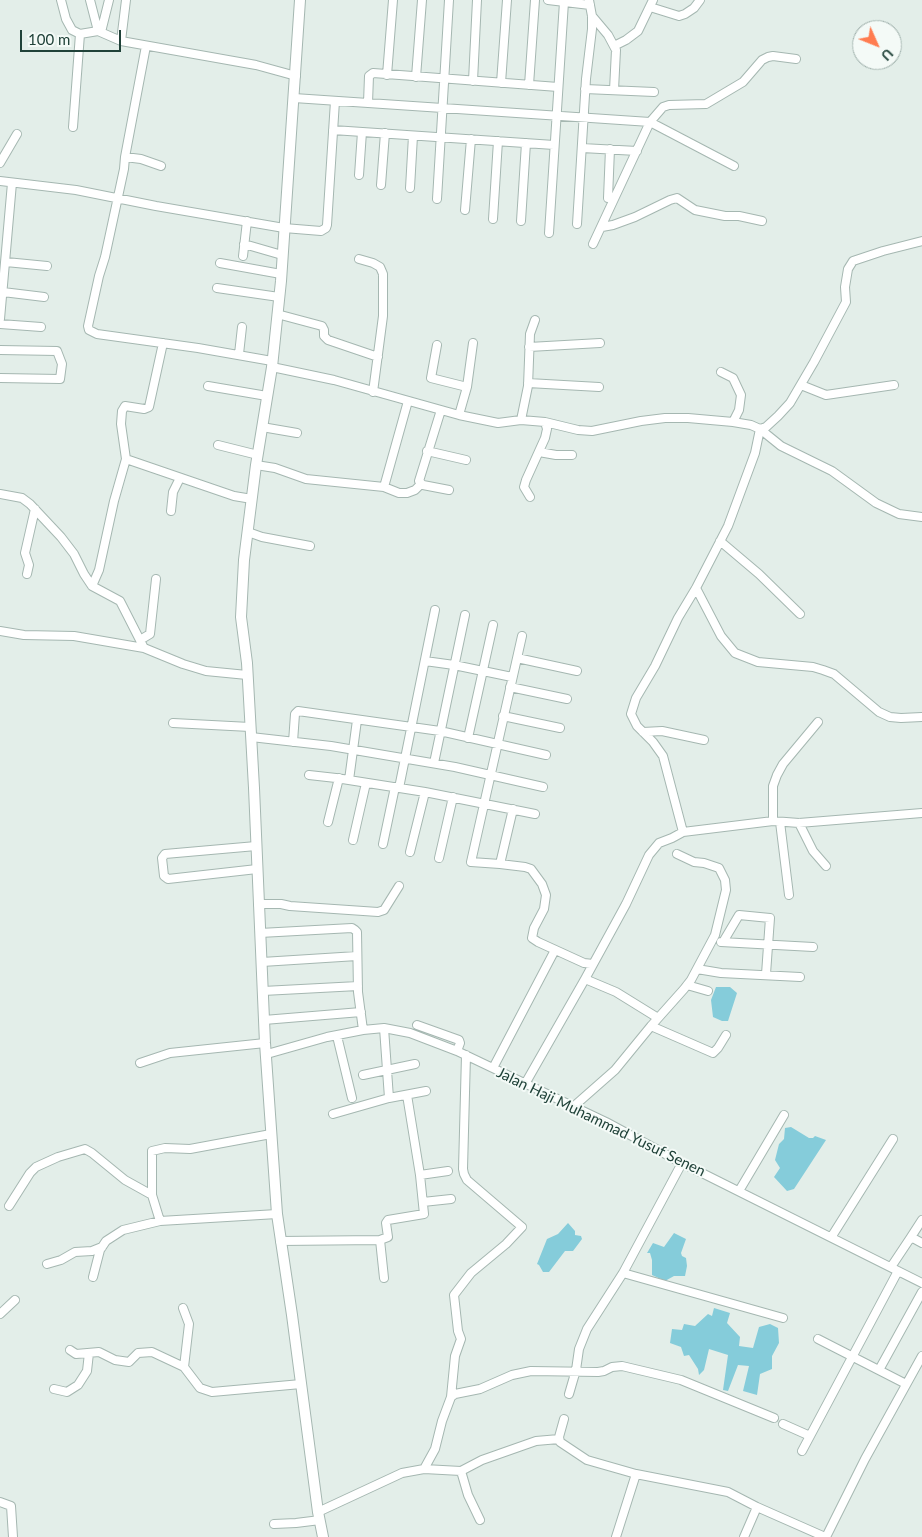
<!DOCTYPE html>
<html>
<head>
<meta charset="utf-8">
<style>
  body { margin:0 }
  #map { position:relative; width:922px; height:1537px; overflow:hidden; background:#e3eee9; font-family:Lato,sans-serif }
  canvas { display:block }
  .north { position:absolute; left:852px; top:20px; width:50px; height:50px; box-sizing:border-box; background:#f4faf7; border:1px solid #9fb0ab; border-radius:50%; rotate:134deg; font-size:14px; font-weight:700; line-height:20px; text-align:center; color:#204239 }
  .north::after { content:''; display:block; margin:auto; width:18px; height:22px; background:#ff7c50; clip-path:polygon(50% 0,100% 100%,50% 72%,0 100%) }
  .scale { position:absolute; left:20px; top:30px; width:101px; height:22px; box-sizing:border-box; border:2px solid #204239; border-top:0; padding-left:6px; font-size:15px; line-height:18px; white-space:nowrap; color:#204239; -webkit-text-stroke:4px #f4faf7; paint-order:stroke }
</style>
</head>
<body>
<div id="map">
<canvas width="922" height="1537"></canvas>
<div class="north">U</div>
<div class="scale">100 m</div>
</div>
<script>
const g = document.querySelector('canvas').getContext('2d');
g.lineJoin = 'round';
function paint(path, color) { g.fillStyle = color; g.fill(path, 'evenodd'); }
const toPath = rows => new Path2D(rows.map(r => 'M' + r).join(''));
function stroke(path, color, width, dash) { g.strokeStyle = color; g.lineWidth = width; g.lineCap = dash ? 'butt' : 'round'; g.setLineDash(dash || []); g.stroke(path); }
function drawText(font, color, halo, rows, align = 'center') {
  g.font = font + ' Lato,sans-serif'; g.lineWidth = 4; g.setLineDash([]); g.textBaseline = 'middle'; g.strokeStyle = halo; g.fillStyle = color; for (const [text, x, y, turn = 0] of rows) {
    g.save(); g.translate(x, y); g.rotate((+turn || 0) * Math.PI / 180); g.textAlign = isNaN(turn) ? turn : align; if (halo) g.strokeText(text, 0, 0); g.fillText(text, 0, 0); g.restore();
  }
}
const water = toPath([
  [716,987,730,987,737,993,728,1021,722,1021,713,1017,711,1000],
  [791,1127,809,1138,813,1138,815,1136,826,1140,794,1189,787,1191,774,1177,780,1168,775,1160,779,1144,784,1139,785,1128],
  [568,1223,575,1231,575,1235,581,1236,582,1239,573,1251,565,1251,549,1272,543,1272,539,1265,537,1264,547,1239,558,1234],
  [674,1233,686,1239,681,1253,682,1256,686,1258,687,1266,685,1276,674,1276,665,1281,652,1275,652,1260,650,1253,647,1253,653,1243,664,1247],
  [714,1308,730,1313,727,1323,740,1337,739,1346,753,1348,759,1327,770,1324,778,1328,779,1343,772,1356,772,1369,760,1374,757,1395,743,1391,749,1366,738,1365,728,1391,723,1390,728,1355,709,1349,704,1370,699,1375,698,1369,689,1355,684,1356,681,1347,670,1343,672,1329,682,1330,684,1324,695,1326,708,1314,712,1316]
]);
const minor = toPath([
  [61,0,66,19,72,30,80,34,98,31,121,41],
  [90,0,98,31],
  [126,0,121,41,256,65,296,76],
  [548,0,590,5],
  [650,7,679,16,685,14,694,8,700,0],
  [592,16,608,35,616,50,614,90],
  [101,32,109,0],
  [614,46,626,40,638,31,653,0],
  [387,75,393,0],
  [416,77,422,0],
  [473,81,477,0],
  [501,83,507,0],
  [529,85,535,0],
  [585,89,654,92],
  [294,98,650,122,734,166],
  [368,103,369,76,373,73,558,87],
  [73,127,80,34],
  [333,130,554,145],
  [582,148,637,151],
  [125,157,146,46],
  [0,163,17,134],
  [161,166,141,159,125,157,124,169,105,257,99,276,88,326,89,330,97,334,198,348,272,361],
  [359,175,362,132],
  [0,181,76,190,156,206,284,228,321,231,326,228,327,225,335,101],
  [381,185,385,133],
  [410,188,413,136],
  [608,198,610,149],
  [437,199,449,0],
  [465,210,471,139],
  [493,219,498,141],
  [521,221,526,143],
  [577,224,586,79,592,29,592,16,589,0],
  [602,227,613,225,635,217,670,200,677,198,695,210,725,216,739,216,762,221],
  [549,233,564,2],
  [244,244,282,255],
  [593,244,650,122,663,107,669,105,706,104,743,82,762,60,768,57,773,56,796,59],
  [243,256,247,221],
  [359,259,373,263,380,267,383,274,383,316,373,392],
  [6,262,47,266],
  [220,263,281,274],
  [217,288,279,297],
  [3,292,44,297],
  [277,314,322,326,324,330,324,336,328,340,378,357],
  [0,319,12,183],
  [0,324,41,327],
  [437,345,431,378,467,387],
  [529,347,600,343],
  [0,350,57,351,62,364,60,379,0,378],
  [239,354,242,327],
  [272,367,334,380,459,415,498,423,521,420,545,422,578,430,592,431,641,421,665,418,688,418,733,422,751,425,760,429,766,427,778,416,790,403,814,362,846,302,845,287,848,269,853,261,883,251,922,241],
  [721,372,733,378,741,395,739,410,733,422],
  [528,383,599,387],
  [801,385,826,395,894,385],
  [208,386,267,396],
  [441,410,419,481,423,485,449,490],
  [459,415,467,387,473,343],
  [521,420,528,386,530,334,535,320],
  [262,427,297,433],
  [218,445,258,455],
  [427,451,466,460],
  [539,452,556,455,572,455],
  [126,459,234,496,252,499],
  [256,465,275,468,306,479,384,487,408,401],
  [384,487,399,493,407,493,415,490,421,484],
  [0,494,22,498,30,504,61,537,74,554,84,574,92,586,120,601,144,648,183,664,206,671,247,675],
  [530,497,524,487,526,480,545,438,547,429,545,422],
  [171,511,173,492,180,478],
  [248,532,262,537,310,546],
  [720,541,759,574,800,614],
  [27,574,29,565,25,553,35,509],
  [92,586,99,570,114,501,126,459,121,424,122,411,125,406,144,409,149,407,163,343],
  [696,588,721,636,735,653,758,662,813,667,823,670,834,674,879,712,890,717,901,718,922,717],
  [0,631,24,635,74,636,144,648],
  [522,636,471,862,500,864,525,867,531,869,542,884,546,895,544,909,534,928,532,938,538,942,584,963,593,964],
  [140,640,150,634,156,579],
  [517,658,577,671],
  [425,661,454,665,512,677],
  [510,687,567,699],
  [503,716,560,728],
  [173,723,250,727],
  [643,732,662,731,704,740],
  [251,737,331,746,455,767,543,787],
  [468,738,493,625],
  [293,742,295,714,298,711,440,731,546,755],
  [434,763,465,615],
  [309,775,336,778,425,792,535,814],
  [349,780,357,720],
  [399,788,435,610],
  [773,821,773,786,777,775,783,764,818,722],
  [328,822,339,778],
  [780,822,789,895],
  [799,823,813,851,826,866],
  [683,832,663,756,653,742,637,726,631,714,636,698,655,666,678,618,696,588,728,526,755,453,760,429,781,446,832,471,876,503,899,514,922,517],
  [353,840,366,783],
  [383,844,395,787],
  [256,846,165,854,162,858,164,876,168,879,257,869],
  [410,852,425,792],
  [439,858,453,797],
  [500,864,513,809],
  [258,904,281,904,290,906,378,912,384,910,399,886],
  [260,933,352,928,355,930,357,932,358,992,363,1030],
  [721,942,813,947],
  [723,942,739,915,770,918,766,974],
  [262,962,357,956],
  [697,969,721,973,800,977],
  [585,979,616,992,658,1018],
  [687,985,708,991],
  [263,991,358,986],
  [264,1020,361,1012],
  [417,1025,459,1040,460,1043,457,1051],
  [651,1026,713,1053,718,1048,726,1035],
  [384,1028,389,1098],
  [337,1036,352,1098],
  [267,1054,327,1037,363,1030,384,1028,410,1033,457,1051,606,1122,682,1163,922,1283],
  [140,1063,170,1053,265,1043],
  [493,1068,555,950],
  [363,1075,415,1064],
  [525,1084,585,979,626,904,649,855,659,843,672,838,683,832,773,821,799,823,922,813],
  [573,1107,615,1070,651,1026,684,989,691,980,715,935,726,890,725,880,719,868,704,863,694,862,677,854],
  [333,1114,389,1098,426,1091],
  [420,1175,448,1171],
  [739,1191,784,1115],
  [152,1195,152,1151,165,1148,190,1149,271,1134],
  [423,1202,451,1199],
  [9,1206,30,1173,36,1167,58,1157,85,1149,92,1153,125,1180,152,1195,160,1221],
  [922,1220,911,1237,922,1243],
  [832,1236,893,1139],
  [380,1240,384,1278],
  [280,1241,380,1240,388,1237,386,1223,388,1220,424,1214,420,1175,407,1095],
  [47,1264,61,1260,75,1252,92,1251,102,1247],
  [891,1267,911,1237],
  [623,1273,783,1318],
  [93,1277,100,1250,106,1241,123,1230,160,1221,277,1214],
  [183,1308,189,1324,184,1367],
  [0,1314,15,1300],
  [818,1339,906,1384],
  [70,1350,76,1354,99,1352,115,1360,129,1362,138,1353,152,1352,184,1367,200,1388,212,1392,301,1384],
  [879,1370,922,1292],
  [54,1389,67,1392,78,1385,87,1371,89,1353],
  [569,1394,576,1370,579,1349,587,1329,623,1273,682,1163],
  [451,1397,455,1356,461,1339,458,1331,454,1295,471,1273,506,1244,522,1227,467,1180,464,1174,463,1169,466,1055],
  [564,1419,559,1437,560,1442,587,1460,636,1474,728,1492,757,1507,825,1537],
  [783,1424,810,1436],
  [802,1451,898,1271],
  [424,1469,435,1449,442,1421,451,1397,455,1394,480,1389,512,1375,531,1371,598,1372,604,1371,612,1367,622,1366,681,1380,774,1418],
  [461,1471,468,1495,480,1520],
  [0,1502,11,1506,13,1537],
  [318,1512,402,1473,424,1469,461,1471,482,1460,536,1441,559,1439],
  [274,1524,296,1523,320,1520],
  [616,1537,636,1474],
  [744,1537,757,1507],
  [826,1537,865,1459,922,1356]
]);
const tertiary = toPath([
  [300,0,281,281,272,367,256,465,244,560,241,617,247,663,254,788,265,1043,277,1214,292,1315,318,1512,323,1537]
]);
const streetNames = [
  ["Jalan Haji Muhammad Yusuf Senen",601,1122,26]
];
paint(water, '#85ccda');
stroke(minor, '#a5b7b1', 10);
stroke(tertiary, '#a5b7b1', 12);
stroke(minor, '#fff', 8);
stroke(tertiary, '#fff', 10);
drawText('15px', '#204239', '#f4faf7', streetNames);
</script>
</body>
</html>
